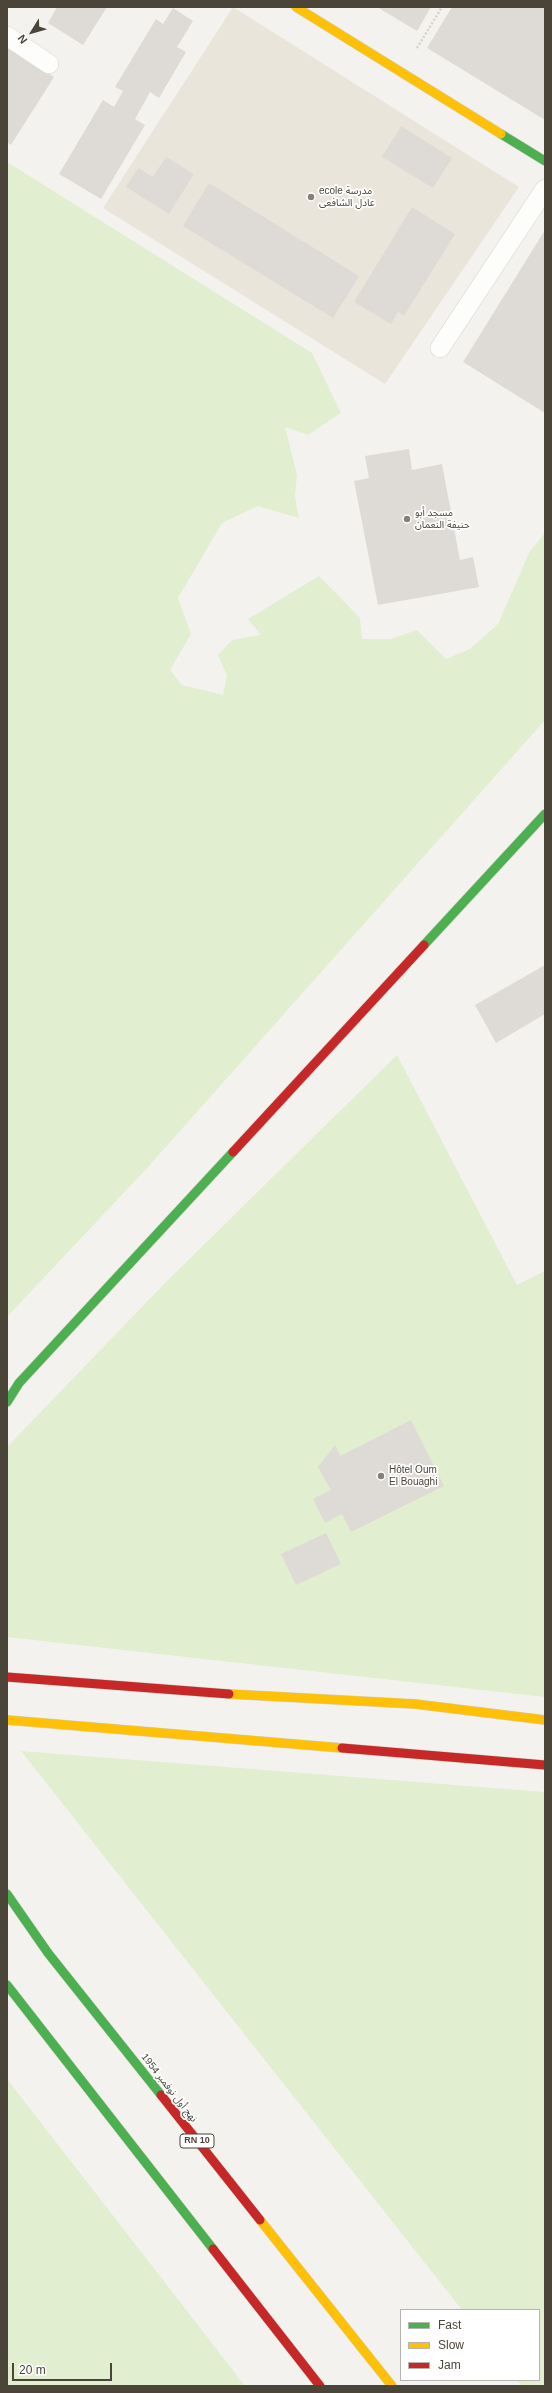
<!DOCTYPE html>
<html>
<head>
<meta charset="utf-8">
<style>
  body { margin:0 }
  #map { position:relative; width:552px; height:2393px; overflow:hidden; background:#f4f2ee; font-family:Helvetica,sans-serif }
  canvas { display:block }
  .frame { position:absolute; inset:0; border:8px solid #4b4439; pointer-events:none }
  .legend { position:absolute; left:400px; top:2309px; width:140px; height:72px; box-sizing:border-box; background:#fff; border:1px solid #b7b4b0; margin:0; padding:5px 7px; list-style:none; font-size:12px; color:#4b4439 }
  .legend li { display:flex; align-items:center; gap:8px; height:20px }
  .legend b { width:20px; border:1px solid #b7b4b0 }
  .north { position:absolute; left:12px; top:12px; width:40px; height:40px; -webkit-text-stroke:3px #fff; paint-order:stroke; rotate:233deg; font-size:11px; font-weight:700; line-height:16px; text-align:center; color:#4b4439 }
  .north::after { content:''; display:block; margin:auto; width:14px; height:18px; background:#4b4439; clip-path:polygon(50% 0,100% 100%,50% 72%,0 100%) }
  .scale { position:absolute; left:12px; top:2363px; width:100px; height:18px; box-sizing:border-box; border:2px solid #4b4439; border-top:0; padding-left:5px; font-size:12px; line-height:14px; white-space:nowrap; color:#4b4439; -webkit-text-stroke:3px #fff; paint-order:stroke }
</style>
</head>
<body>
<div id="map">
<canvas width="552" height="2393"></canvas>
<div class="frame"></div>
<ul class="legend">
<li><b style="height:5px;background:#4caf50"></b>Fast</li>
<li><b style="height:5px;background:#ffc107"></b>Slow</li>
<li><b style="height:5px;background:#c62828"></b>Jam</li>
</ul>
<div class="north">N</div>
<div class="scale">20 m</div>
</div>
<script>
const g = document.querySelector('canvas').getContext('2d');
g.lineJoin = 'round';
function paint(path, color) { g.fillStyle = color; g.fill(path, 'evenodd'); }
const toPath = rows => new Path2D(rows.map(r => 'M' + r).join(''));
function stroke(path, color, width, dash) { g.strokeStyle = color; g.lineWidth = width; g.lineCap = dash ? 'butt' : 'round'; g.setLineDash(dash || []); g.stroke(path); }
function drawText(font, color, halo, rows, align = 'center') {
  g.font = font + ' Helvetica,"Noto Sans Arabic",sans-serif'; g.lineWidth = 3.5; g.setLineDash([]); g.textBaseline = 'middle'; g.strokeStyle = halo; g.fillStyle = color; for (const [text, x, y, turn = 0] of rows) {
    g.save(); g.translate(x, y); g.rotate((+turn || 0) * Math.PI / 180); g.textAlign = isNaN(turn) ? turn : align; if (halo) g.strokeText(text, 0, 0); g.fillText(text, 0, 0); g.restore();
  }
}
const education = toPath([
  [233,7,519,187,385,384,103,208]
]);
const green = toPath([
  [7,162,312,353,341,413,308,435,285,427,297,475,295,497,299,518,258,506,222,523,178,598,191,634,170,670,182,685,223,695,227,675,218,655,232,640,261,635,248,619,319,576,360,618,362,639,391,639,417,630,446,659,470,649,498,624,530,551,545,533,545,720,148,1167,7,1317],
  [397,1055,517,1285,545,1271,545,1697,7,1637,7,1447,166,1282],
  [21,1751,545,1792,545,2386,522,2386,517,2380,539,2380,539,2310,462,2310],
  [7,2079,156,2271,245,2386,7,2386]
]);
const building = toPath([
  [57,7,107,7,83,45,48,23],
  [377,7,431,7,417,31],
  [452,7,545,7,545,120,427,48],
  [173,8,193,21,177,47,186,52,159,98,150,92,135,119,145,125,101,199,59,174,103,100,114,107,123,91,115,87,156,19,163,24],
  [7,47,54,77,11,145,7,142],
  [401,126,452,158,433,188,382,157],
  [166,157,194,174,169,214,126,187,138,168,153,177],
  [209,183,359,276,333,318,183,226],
  [412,207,455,234,404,316,398,312,391,324,354,302],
  [545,230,545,413,463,362],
  [409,449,412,470,442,464,460,560,473,557,479,587,378,605,354,481,369,478,365,456],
  [545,965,545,1014,496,1043,475,1005],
  [411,1420,444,1486,351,1532,342,1514,325,1523,313,1499,331,1490,318,1467,335,1445,340,1456],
  [326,1533,341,1564,296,1585,281,1554]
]);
const path = toPath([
  [417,48,442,7]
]);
const lane = toPath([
  [7,36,49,64],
  [440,348,545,189]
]);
const fast = toPath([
  [501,134,545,161],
  [424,945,545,814],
  [7,1402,19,1383,233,1152],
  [7,1894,48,1953,161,2095],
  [7,1985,213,2249]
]);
const slow = toPath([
  [296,7,501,134],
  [229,1694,415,1704,545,1720],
  [7,1720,342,1748],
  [260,2220,392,2386]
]);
const jam = toPath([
  [233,1152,424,945],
  [7,1677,229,1694],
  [342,1748,545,1765],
  [161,2095,260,2220],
  [213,2249,320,2386]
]);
const markers = [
  [311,197,4,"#868178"],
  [407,519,4,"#868178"],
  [381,1476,4,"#868178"]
];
const shields = [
  [197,2141,34]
];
const shieldNames = [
  ["RN 10",197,2141]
];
const poiNames = [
  ["ecole مدرسة",319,191],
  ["عادل الشافعى",319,203],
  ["مسجد أبو",415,513],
  ["حنيفة النعمان",415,525],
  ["Hôtel Oum",389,1470],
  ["El Bouaghi",389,1482]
];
const streetNames = [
  ["نهج أول نوفمبر 1954",169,2088,52]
];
paint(education, '#eae5da');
paint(green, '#e1eecf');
paint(building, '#dedbd6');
stroke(lane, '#d2d0cb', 20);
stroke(fast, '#d3cfc5', 10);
stroke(slow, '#d3cfc5', 10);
stroke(jam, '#d3cfc5', 10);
stroke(path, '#d3d2cc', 2.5, [2, 2]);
stroke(lane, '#fdfdfc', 19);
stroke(fast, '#4caf50', 9);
stroke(slow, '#ffc107', 9);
stroke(jam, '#c62828', 9);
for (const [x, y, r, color] of markers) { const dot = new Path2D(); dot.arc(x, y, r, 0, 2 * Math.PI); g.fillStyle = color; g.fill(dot); stroke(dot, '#fff', 1.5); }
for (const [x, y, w] of shields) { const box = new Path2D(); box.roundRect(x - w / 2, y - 7, w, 14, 3); g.fillStyle = '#fff'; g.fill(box); stroke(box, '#4b4439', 1); }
drawText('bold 9px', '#4b4439', null, shieldNames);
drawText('10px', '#4b4439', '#fff', poiNames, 'left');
drawText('10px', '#4b4439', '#fff', streetNames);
</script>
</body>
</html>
